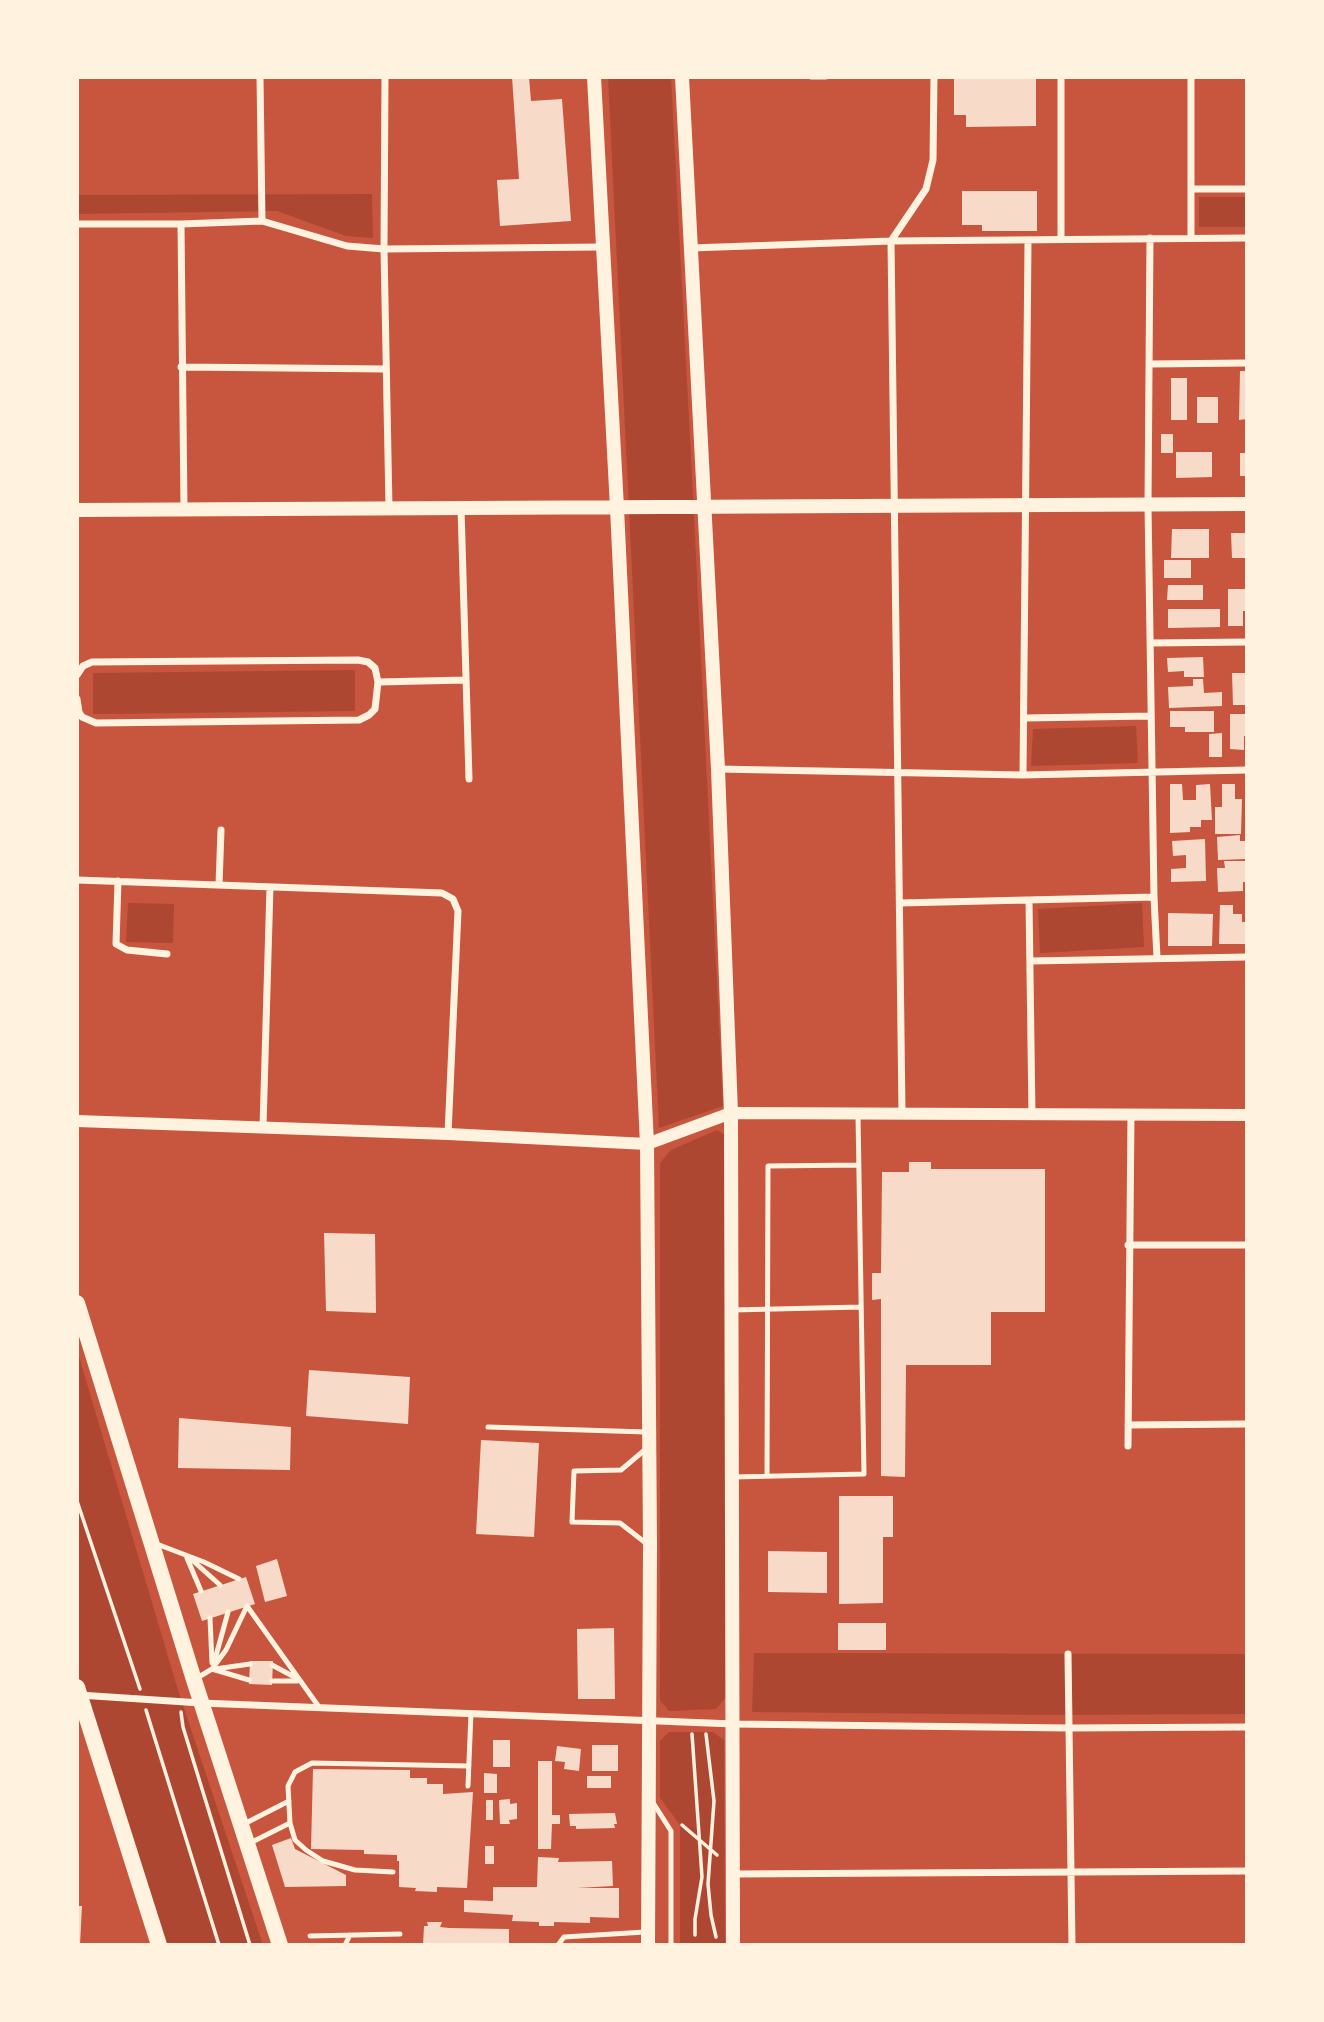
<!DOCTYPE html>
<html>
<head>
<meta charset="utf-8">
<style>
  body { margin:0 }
  #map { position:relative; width:1324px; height:2022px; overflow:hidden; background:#c8553d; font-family:Poppins,sans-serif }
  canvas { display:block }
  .frame { position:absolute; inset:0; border:79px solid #fff3e0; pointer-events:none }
</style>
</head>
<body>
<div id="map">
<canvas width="1324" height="2022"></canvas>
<div class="frame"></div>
</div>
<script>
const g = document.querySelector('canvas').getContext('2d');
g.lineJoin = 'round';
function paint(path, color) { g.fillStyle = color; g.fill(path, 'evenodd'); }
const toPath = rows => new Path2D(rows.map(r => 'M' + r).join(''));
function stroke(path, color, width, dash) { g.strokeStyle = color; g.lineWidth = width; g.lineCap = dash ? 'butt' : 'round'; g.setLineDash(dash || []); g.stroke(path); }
const green = toPath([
  [608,77,671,77,693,495,723,1106,659,1128],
  [372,194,373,238,346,236,277,211,77,214,77,195],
  [1199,197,1247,197,1247,227,1199,227],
  [355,670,355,711,93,714,93,673],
  [1136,726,1138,763,1031,766,1033,729],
  [128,903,174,904,173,943,126,942],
  [1142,903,1144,947,1040,953,1038,909],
  [717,1130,725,1135,726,1697,716,1709,669,1711,660,1700,660,1163,671,1150],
  [77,1350,178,1690,263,1945,163,1945,77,1686],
  [754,1653,1247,1654,1247,1714,1054,1715,752,1712],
  [669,1732,713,1732,724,1740,725,1945,680,1945,680,1825,660,1798,660,1741]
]);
const building = toPath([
  [512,77,529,77,531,101,562,99,571,221,500,226,497,180,519,179],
  [954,77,1036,77,1036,126,966,127,966,115,954,115],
  [962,191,1037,191,1037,231,982,231,982,225,962,225],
  [1240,371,1247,371,1247,419,1239,420],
  [1171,378,1187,378,1187,420,1171,420],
  [1197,397,1218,397,1218,423,1197,423],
  [1161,434,1173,434,1173,453,1161,453],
  [1176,452,1212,452,1212,477,1176,478],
  [1240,453,1247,453,1247,476,1240,476],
  [1172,529,1209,529,1209,558,1171,558],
  [1231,533,1247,533,1247,558,1232,558],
  [1164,560,1191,560,1191,578,1164,578],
  [1168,585,1203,585,1203,600,1167,600],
  [1228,589,1247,589,1247,611,1243,611,1243,626,1228,626],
  [1168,609,1220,609,1220,627,1168,628],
  [1203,657,1204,677,1184,677,1184,671,1168,672,1167,658],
  [1232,673,1247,673,1247,705,1233,705],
  [1193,679,1203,679,1204,693,1222,692,1222,706,1169,708,1168,687,1193,686],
  [1170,711,1214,711,1214,732,1185,732,1185,727,1170,727],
  [1230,714,1247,714,1247,736,1244,736,1244,750,1230,749],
  [1222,733,1222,757,1209,757,1209,734],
  [1170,784,1182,784,1183,800,1196,800,1196,785,1210,784,1212,820,1201,820,1201,827,1190,827,1190,832,1170,833],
  [1222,784,1235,784,1235,799,1242,799,1241,834,1215,834,1215,807,1222,807],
  [1240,835,1240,841,1247,841,1247,859,1218,860,1217,837],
  [1205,839,1206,881,1171,882,1171,869,1186,868,1186,855,1173,856,1172,841],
  [1224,861,1247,861,1247,882,1243,882,1243,891,1218,892,1217,868,1225,868],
  [1220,905,1233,905,1233,914,1242,914,1242,922,1247,922,1247,944,1219,944],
  [1168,913,1213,914,1212,946,1168,946],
  [909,1162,931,1162,931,1169,1045,1169,1045,1312,991,1312,991,1365,906,1365,905,1477,881,1476,881,1299,872,1300,872,1273,881,1273,882,1172,909,1172],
  [324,1233,375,1234,376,1313,326,1311],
  [309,1370,410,1377,408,1424,306,1416],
  [179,1418,291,1427,290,1470,178,1468],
  [481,1440,539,1443,534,1537,476,1534],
  [839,1496,893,1496,893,1537,883,1537,883,1603,839,1604],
  [768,1551,827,1552,827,1593,768,1592],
  [277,1559,287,1596,265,1602,256,1566],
  [246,1577,255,1604,202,1621,193,1594],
  [838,1623,886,1623,886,1650,838,1650],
  [614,1628,615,1699,578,1699,577,1629],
  [250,1661,273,1661,272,1685,249,1684],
  [493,1740,510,1740,510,1767,493,1767],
  [592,1745,618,1745,618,1771,592,1771],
  [557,1746,581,1749,579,1771,564,1769,565,1762,555,1761],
  [538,1761,552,1761,552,1815,560,1815,560,1824,552,1824,551,1849,538,1849],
  [313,1769,410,1770,410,1778,427,1778,427,1784,443,1784,443,1794,473,1792,467,1888,437,1887,437,1892,415,1891,416,1888,399,1887,399,1861,397,1861,397,1855,364,1854,364,1850,311,1849],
  [484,1773,497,1774,497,1793,484,1793],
  [587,1776,611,1776,611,1788,587,1788],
  [510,1799,510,1804,517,1803,517,1819,509,1820,510,1824,500,1824,499,1800],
  [486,1800,493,1800,493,1820,486,1820],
  [615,1813,617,1824,614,1824,615,1828,576,1829,576,1826,570,1826,569,1814],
  [291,1838,295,1849,346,1875,346,1886,285,1887,272,1845],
  [485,1846,494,1846,494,1864,485,1864],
  [538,1857,559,1858,558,1862,612,1861,613,1886,577,1888,619,1888,619,1918,590,1917,590,1923,554,1922,554,1926,539,1926,539,1922,512,1921,513,1915,464,1912,464,1900,493,1901,493,1887,537,1887],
  [77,1906,82,1906,80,1945,77,1945],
  [427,1922,442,1922,440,1927,449,1928,509,1929,509,1945,423,1945,424,1926,428,1926]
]);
const path = toPath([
  [77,1501,140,1689],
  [146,1710,219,1945],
  [181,1712,183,1727,250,1945],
  [692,1734,702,1877,695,1919,695,1935],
  [706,1734,714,1801,708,1884,711,1915,716,1937],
  [682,1825,717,1855]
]);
const service = toPath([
  [811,77,826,77],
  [732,1310,861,1307],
  [488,1427,646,1432],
  [647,1448,621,1470,574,1471,572,1522,620,1523,647,1544],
  [767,1476,768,1166,859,1165],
  [733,1477,864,1474,858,1115],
  [154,1543,204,1562,239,1579],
  [187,1558,201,1591],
  [191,1559,220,1585],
  [247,1606,319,1707],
  [210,1618,212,1663],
  [214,1663,228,1612],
  [272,1665,298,1679],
  [212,1669,249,1680],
  [215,1669,250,1664],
  [197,1678,212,1669,226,1650,247,1606],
  [272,1681,297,1681],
  [468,1786,471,1713],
  [652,1801,671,1831,671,1945],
  [242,1825,289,1801],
  [250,1843,290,1823],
  [393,1872,355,1870,323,1861,306,1850,295,1840,290,1823,288,1786,295,1772,312,1763,469,1766],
  [310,1936,400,1934],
  [345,1945,350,1935],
  [558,1945,564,1937,645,1932]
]);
const minor = toPath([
  [260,77,262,221],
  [385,77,384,249,389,508],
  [1061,77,1061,239],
  [1191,77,1191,237],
  [1191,189,1247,189],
  [77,224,181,224,262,221,347,246,384,249,603,247],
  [181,224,184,509],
  [1150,238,1148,505,1154,897,1157,958],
  [691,248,891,241,1247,238],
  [1150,364,1247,363],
  [181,367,386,369],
  [461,508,469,779],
  [1150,643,1247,642],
  [77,675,83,666,92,662,358,660,368,662,375,668,378,682,375,709,369,715,359,720,96,723,82,717,79,712,77,699],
  [378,682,466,680],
  [1025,718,1151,716],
  [718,769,1023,775,1247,770],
  [1023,775,1028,242],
  [77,880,442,893,453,899,458,911,448,1134],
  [118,881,116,944,127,950,167,954],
  [219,885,221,830],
  [1029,900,1032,1116],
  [900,903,1154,897],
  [1031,961,1247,957],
  [902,1112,891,241,926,189,933,160,934,77],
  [263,1127,270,887],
  [1128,1245,1247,1245],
  [1128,1425,1247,1424],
  [1128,1446,1131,1114],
  [1068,1654,1072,1945],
  [79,1695,201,1703,734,1724,1069,1728,1247,1727],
  [734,1874,1247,1871]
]);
const tertiary = toPath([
  [77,1121,448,1134,647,1144,731,1113,1247,1115]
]);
const secondary = toPath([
  [594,77,617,508,647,1144,650,1545,648,1945],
  [682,77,718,769,731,1113,733,1945],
  [77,510,1247,504]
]);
const primary = toPath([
  [77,1303,194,1680,280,1945],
  [77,1687,159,1945]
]);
paint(green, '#ae4732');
paint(building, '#f7dbc8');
stroke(path, '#fff3e0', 3.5);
stroke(service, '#fff3e0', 5);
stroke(minor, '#fff3e0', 7);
stroke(tertiary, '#fff3e0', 12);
stroke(secondary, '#fff3e0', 14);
stroke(primary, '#fff3e0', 16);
</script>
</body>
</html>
